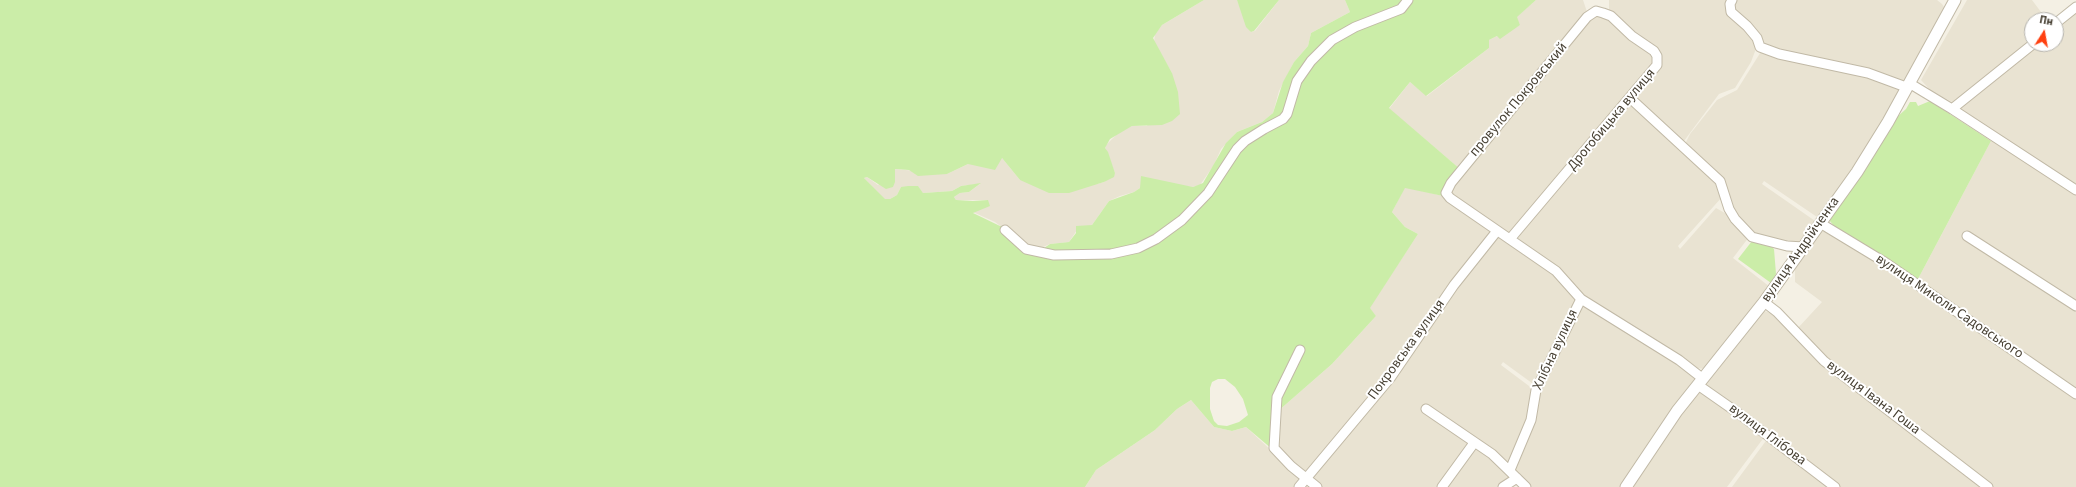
<!DOCTYPE html>
<html>
<head>
<meta charset="utf-8">
<style>
  body { margin:0 }
  #map { position:relative; width:2076px; height:487px; overflow:hidden; background:#f4f0e4; font-family:"Source Sans 3",sans-serif }
  canvas { display:block }
  .north { position:absolute; left:2024px; top:12px; width:40px; height:40px; box-sizing:border-box; background:#fff; border:1px solid #b5b3ad; border-radius:50%; rotate:11deg; font-size:11px; font-weight:700; line-height:16px; text-align:center; color:#474033 }
  .north::after { content:''; display:block; margin:auto; width:14px; height:18px; background:#ff4010; clip-path:polygon(50% 0,100% 100%,50% 72%,0 100%) }
</style>
</head>
<body>
<div id="map">
<canvas width="2076" height="487"></canvas>
<div class="north">Пн</div>
</div>
<script>
const g = document.querySelector('canvas').getContext('2d');
g.lineJoin = 'round';
function paint(path, color) { g.fillStyle = color; g.fill(path, 'evenodd'); }
const toPath = rows => new Path2D(rows.map(r => 'M' + r).join(''));
function stroke(path, color, width, dash) { g.strokeStyle = color; g.lineWidth = width; g.lineCap = dash ? 'butt' : 'round'; g.setLineDash(dash || []); g.stroke(path); }
function drawText(font, color, halo, rows, align = 'center') {
  g.font = font + ' "Source Sans 3",sans-serif'; g.lineWidth = 4; g.setLineDash([]); g.textBaseline = 'middle'; g.strokeStyle = halo; g.fillStyle = color; for (const [text, x, y, turn = 0] of rows) {
    g.save(); g.translate(x, y); g.rotate((+turn || 0) * Math.PI / 180); g.textAlign = isNaN(turn) ? turn : align; if (halo) g.strokeText(text, 0, 0); g.fillText(text, 0, 0); g.restore();
  }
}
const residential = toPath([
  [1204,0,1237,0,1251,32,1255,31,1279,0,1345,0,1350,12,1311,33,1308,46,1294,62,1279,91,1273,113,1262,122,1237,132,1221,149,1214,165,1200,185,1193,187,1178,185,1140,188,1134,192,1120,196,1109,201,1092,225,1077,230,1069,242,1050,244,1036,250,1032,250,995,222,973,212,988,200,956,200,954,197,960,193,969,192,980,184,961,186,952,191,923,193,918,187,901,187,897,195,890,199,884,199,864,178,867,177,878,185,895,169,947,174,968,164,1002,158,1020,180,1097,184,1104,182,1115,173,1105,148,1106,145,1119,132,1132,126,1147,126,1172,73,1154,42,1155,34,1162,25],
  [1536,0,1583,0,1587,12,1460,169,1389,109,1410,82,1427,96,1489,48,1489,40,1520,25,1516,17],
  [1609,0,1731,0,1729,3,1747,27,1757,46,1751,62,1735,88,1719,94,1684,141,1680,142,1633,97,1660,60,1609,12],
  [1733,0,1937,0,1942,4,1946,10,1904,85,1763,46,1732,12],
  [1967,0,2032,0,2047,20,2032,20,2032,42,1954,103,1931,91,1921,80],
  [2076,12,2076,188,1957,108,2035,44,2056,44,2056,26],
  [1602,14,1657,59,1510,237,1450,194,1450,188,1591,15],
  [1762,50,1875,76,1902,90,1884,121,1820,219,1764,181,1762,184,1818,223,1801,246,1754,234,1736,219,1721,179,1687,151,1686,142,1690,134,1717,100,1737,90],
  [1629,101,1719,183,1723,196,1678,246,1680,249,1716,208,1730,216,1749,237,1733,258,1770,287,1705,369,1697,368,1583,298,1514,240],
  [1992,139,2076,192,2076,392,1918,279],
  [1405,187,1443,196,1494,231,1407,351,1305,477,1276,447,1277,412,1332,364,1376,316,1369,308,1418,234,1405,227,1392,212],
  [1819,231,1833,233,1884,263,2076,396,2076,487,1992,487,1844,375,1797,329,1822,302,1795,282,1795,265],
  [1499,234,1555,272,1578,297,1536,386,1503,362,1501,365,1529,386,1534,398,1530,420,1508,467,1467,440,1469,445,1440,487,1321,487,1312,481,1312,475],
  [1581,302,1687,369,1697,380,1622,487,1529,487,1514,473,1514,465,1539,389],
  [1762,310,1776,315,1794,332,1985,487,1839,487,1706,387,1704,382],
  [1698,389,1765,436,1727,487,1629,487],
  [1191,400,1214,427,1232,431,1246,427,1303,480,1297,487,1085,487,1096,470,1155,430,1177,409],
  [1768,438,1833,487,1732,487],
  [1473,448,1480,448,1514,477,1500,487,1445,487]
]);
const green = toPath([
  [0,0,1204,0,1162,25,1153,38,1172,73,1178,92,1180,114,1172,121,1162,125,1132,126,1110,139,1105,148,1108,152,1115,173,1114,177,1104,182,1069,193,1049,193,1020,180,1002,158,995,170,968,164,947,174,918,176,909,170,895,169,895,182,893,187,886,189,867,177,864,178,885,199,890,199,897,195,901,187,908,186,918,186,923,193,952,191,961,186,981,183,969,192,960,193,954,197,956,200,973,201,988,200,990,206,973,213,1000,226,1007,226,1009,232,1026,248,1044,248,1050,244,1069,242,1076,233,1076,226,1092,225,1109,201,1134,192,1140,188,1141,176,1193,187,1203,183,1226,143,1237,132,1262,122,1273,113,1283,82,1294,62,1308,46,1311,33,1350,12,1345,0,1536,0,1517,17,1520,25,1500,39,1497,36,1489,40,1489,48,1426,96,1410,82,1389,108,1460,169,1443,196,1405,188,1392,212,1405,227,1418,234,1370,308,1376,316,1332,364,1277,412,1272,449,1246,427,1232,431,1214,427,1191,400,1177,409,1155,430,1096,470,1085,487,0,487],
  [1218,379,1225,379,1235,387,1243,399,1248,415,1239,422,1227,426,1218,425,1214,421,1210,409,1210,388,1212,382],
  [1237,0,1279,0,1254,31,1251,32,1246,27],
  [1930,101,1991,141,1918,279,1835,227,1829,220,1897,117,1906,109,1910,102,1916,102,1918,106],
  [1752,241,1767,243,1774,249,1776,274,1771,283,1738,259]
]);
const minor = toPath([
  [1732,0,1730,4,1731,12,1747,26,1757,38,1760,47,1779,54,1868,73,1906,87],
  [2056,23,2076,7],
  [1909,83,1952,109,2076,190],
  [1630,98,1720,181,1729,209,1735,219,1752,237,1787,246,1804,247],
  [1952,109,2033,44],
  [1820,223,1886,263,2076,394],
  [1005,230,1026,249,1054,255,1111,254,1138,248,1156,239,1182,220,1208,193,1237,149,1245,141,1264,129,1283,119,1287,114,1297,81,1311,61,1332,40,1355,27,1401,9,1408,0],
  [1967,236,2076,306],
  [1510,239,1657,65,1657,56,1654,51,1632,36,1611,16,1603,13,1596,11,1587,17,1451,183,1446,193,1450,198,1556,271,1581,299,1679,360,1702,378],
  [1764,302,1777,312,1824,361,1988,487],
  [1300,350,1277,397,1274,448,1291,466,1317,487],
  [1698,385,1738,413,1835,487],
  [1426,409,1492,454,1526,487],
  [1510,470,1531,420,1536,390,1581,299],
  [1299,487,1391,377,1454,285,1497,231],
  [1442,487,1474,443],
  [1503,487,1517,478]
]);
const tertiary = toPath([
  [1626,487,1677,411,1764,302,1857,172,1888,122,1955,0]
]);
const streetNames = [
  ["провулок Покровський",1519,100,-50],
  ["Дрогобицька вулиця",1612,120,-50],
  ["вулиця Андрійченка",1801,250,-55],
  ["вулиця Миколи Садовського",1949,307,34],
  ["Покровська вулиця",1407,350,-54],
  ["Хлібна вулиця",1556,350,-65],
  ["вулиця Івана Гоша",1873,398,37],
  ["вулиця Глібова",1767,435,37]
];
paint(residential, '#e9e3d2');
paint(green, '#cbeda8');
stroke(minor, '#c1b9a6', 11);
stroke(tertiary, '#c1b9a6', 13);
stroke(minor, '#fff', 9);
stroke(tertiary, '#fff', 11);
drawText('14px', '#474033', '#fff', streetNames);
</script>
</body>
</html>
